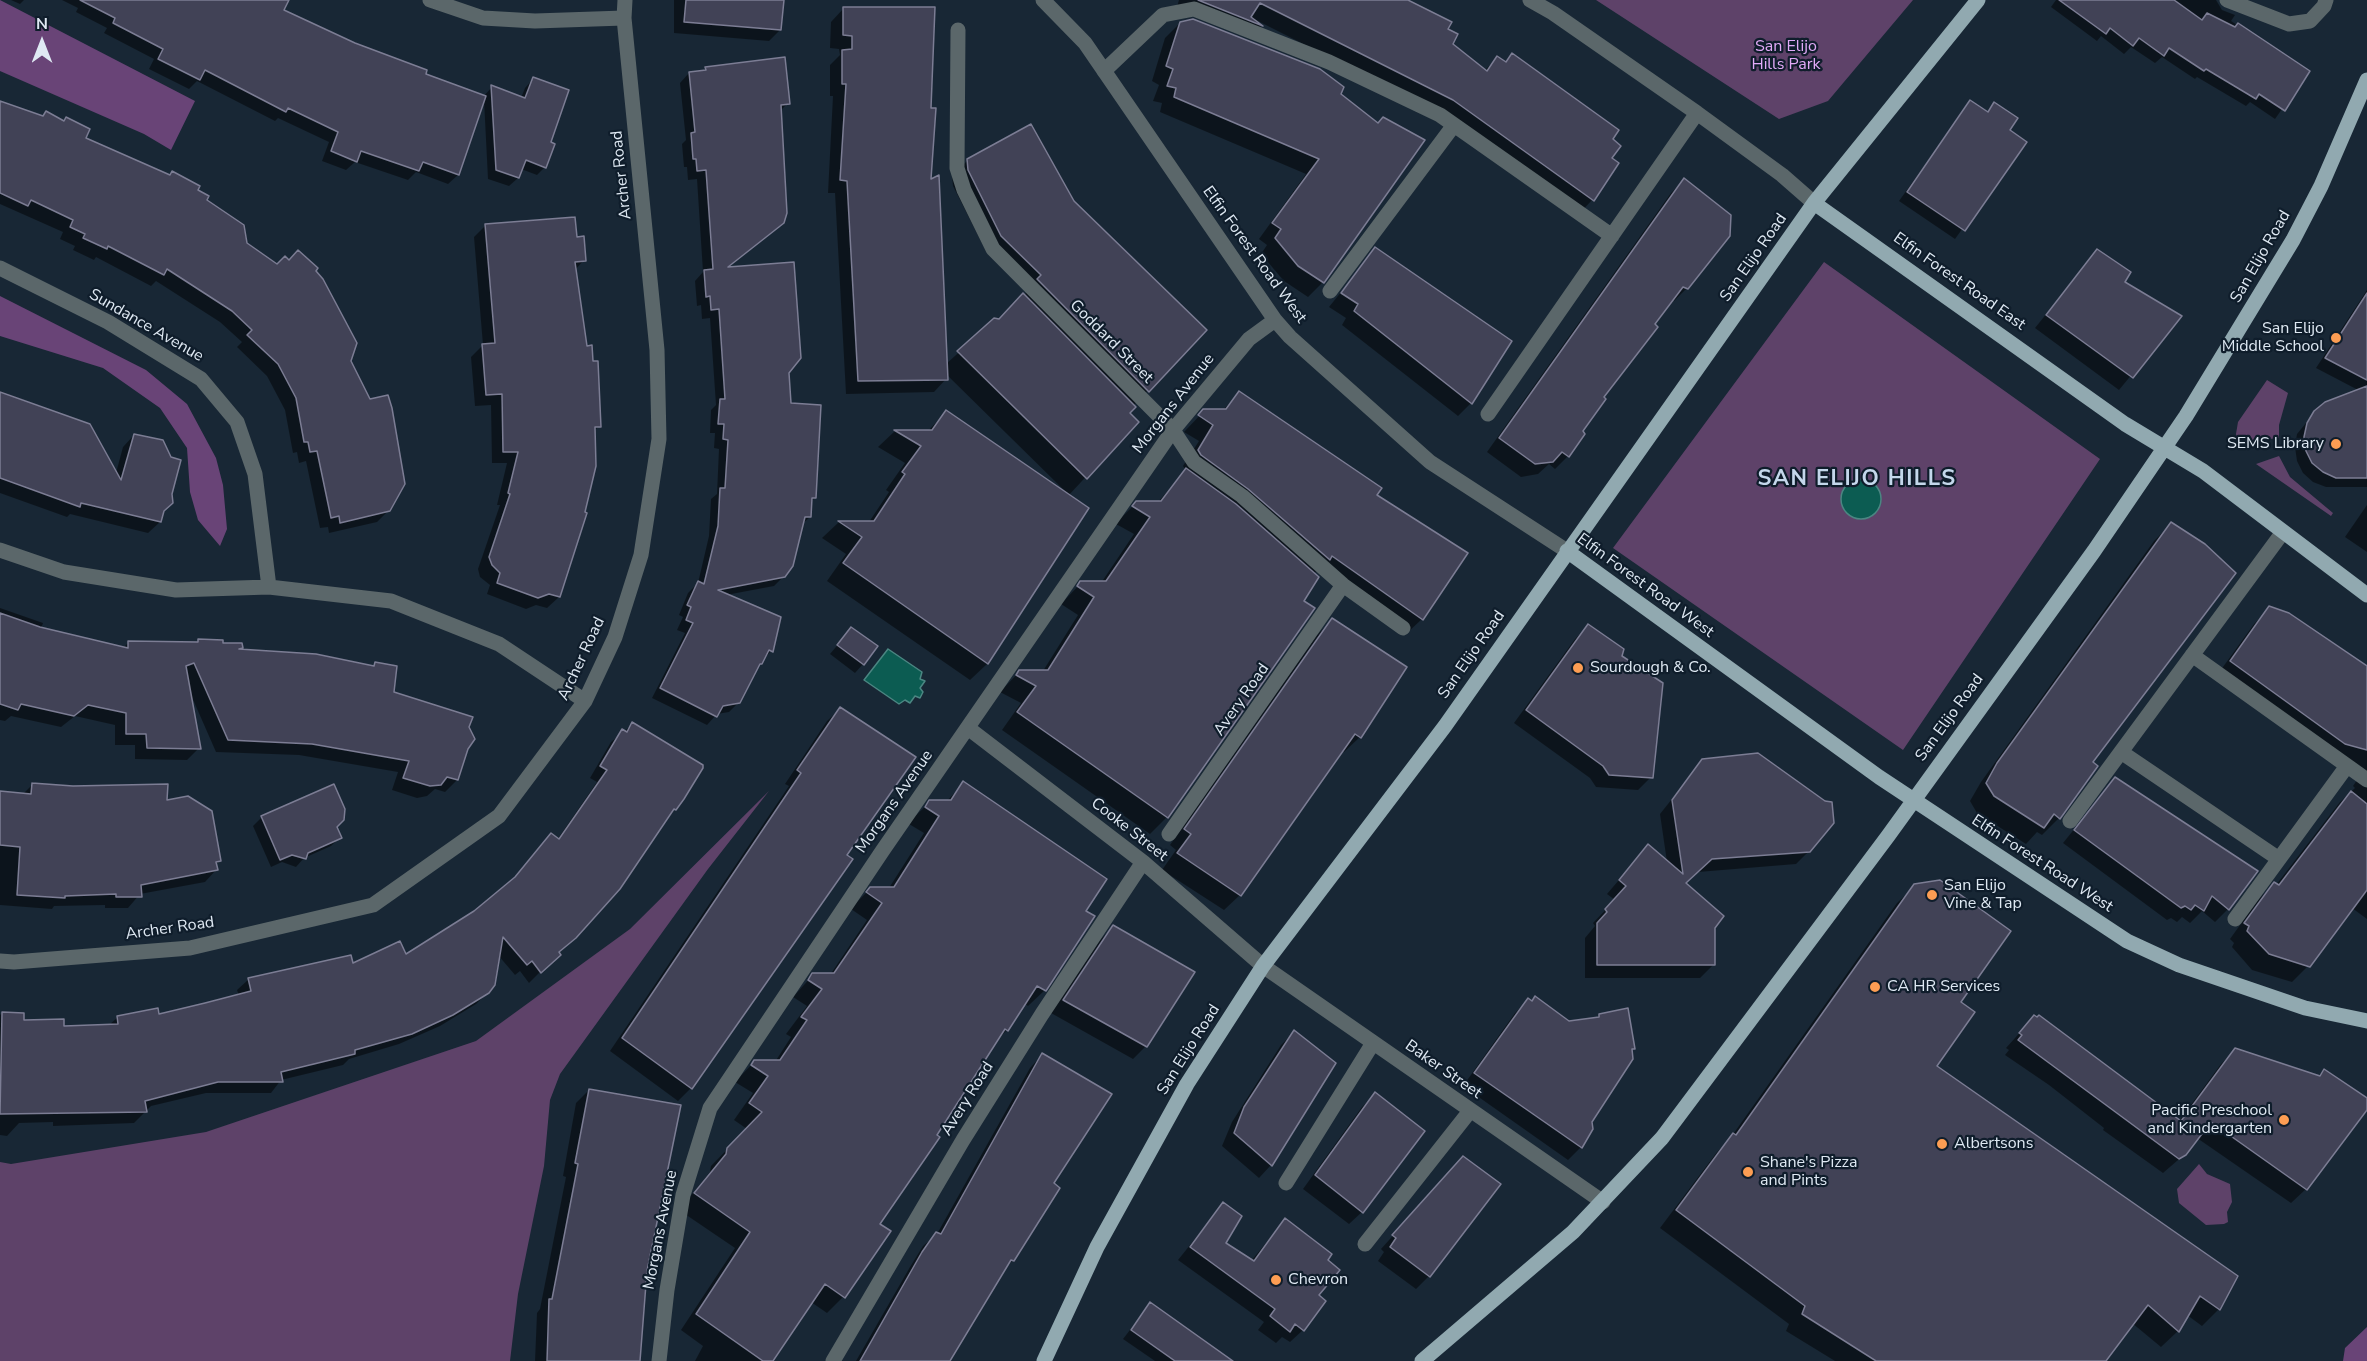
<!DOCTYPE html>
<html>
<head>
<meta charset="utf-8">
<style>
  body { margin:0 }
  #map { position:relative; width:2367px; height:1361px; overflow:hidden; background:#182735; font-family:"Nunito Sans",sans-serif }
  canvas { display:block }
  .north { position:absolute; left:12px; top:12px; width:60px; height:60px; -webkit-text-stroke:4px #0f1d2b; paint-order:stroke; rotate:0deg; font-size:16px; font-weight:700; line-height:24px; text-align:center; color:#dfe9f3 }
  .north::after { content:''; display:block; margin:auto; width:21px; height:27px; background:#dfe9f3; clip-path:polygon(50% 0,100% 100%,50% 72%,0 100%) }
</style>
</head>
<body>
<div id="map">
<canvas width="2367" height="1361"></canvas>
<div class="north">N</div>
</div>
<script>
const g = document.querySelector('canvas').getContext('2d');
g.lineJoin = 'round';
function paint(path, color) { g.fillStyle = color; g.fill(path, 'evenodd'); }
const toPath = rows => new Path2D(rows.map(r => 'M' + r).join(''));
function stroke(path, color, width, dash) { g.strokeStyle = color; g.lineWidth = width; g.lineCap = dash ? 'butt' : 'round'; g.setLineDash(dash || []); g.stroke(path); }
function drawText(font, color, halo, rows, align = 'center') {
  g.font = font + ' "Nunito Sans",sans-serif'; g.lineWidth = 4.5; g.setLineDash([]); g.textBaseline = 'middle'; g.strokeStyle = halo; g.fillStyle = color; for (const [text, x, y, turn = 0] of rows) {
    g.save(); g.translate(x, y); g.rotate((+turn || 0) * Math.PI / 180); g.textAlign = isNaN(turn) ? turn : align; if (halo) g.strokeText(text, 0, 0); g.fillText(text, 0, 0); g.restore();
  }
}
const green = toPath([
  [1596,0,1913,0,1828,101,1779,119],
  [1824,262,2100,459,1903,750,1613,548],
  [2267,380,2288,393,2279,425,2279,438,2238,442,2236,434,2238,422],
  [2279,456,2290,477,2333,513,2331,516,2256,464],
  [769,791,708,869,560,1074,550,1100,544,1166,518,1294,510,1361,0,1361,0,1162,11,1164,206,1132,476,1041,630,929],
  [2199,1164,2207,1174,2230,1184,2232,1202,2227,1212,2228,1222,2224,1224,2206,1225,2179,1203,2177,1189]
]);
const forest = toPath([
  [0,0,195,101,171,150,144,134,0,71],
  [0,296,146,370,187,404,216,458,223,485,227,529,220,546,198,520,190,492,187,448,160,408,103,368,0,336],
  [2367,1327,2367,1361,2343,1361,2345,1348]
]);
const water = toPath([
  '1841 499a20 20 0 1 1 40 0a20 20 0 1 1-40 0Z',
  [888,649,922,672,920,679,925,681,920,688,923,692,920,698,915,696,910,703,905,700,899,704,864,680,888,649]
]);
const shadow = toPath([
  [11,0,24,0,20,4],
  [62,0,274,0,282,10,424,75,483,97,492,87,521,98,525,88,533,79,549,143,545,167,537,175,521,169,518,178,509,186,488,179,484,100,458,175,448,184,416,172,408,180,355,162,346,170,322,161,329,142,278,118,275,121,197,81,189,89,149,69,154,59,104,33,107,28,76,12,78,8],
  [674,0,782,0,780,30,769,41,674,33],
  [1179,0,1405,0,1446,29,1451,45,1484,71,1497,58,1505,63,1513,55,1611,140,1592,200,1580,213,1440,113,1254,19,1261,26,1249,38,1184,12,1175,13],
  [2056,0,2216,0,2222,10,2235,15,2231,21,2308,72,2275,119,2250,102,2246,106,2197,77,2195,79,2162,57,2155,63,2131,47,2124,54,2101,36,2097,41,2051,7],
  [843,9,930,181,946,364,995,320,999,320,1027,292,986,251,953,186,952,176,968,160,1073,202,1205,330,1133,406,1128,413,1137,422,1068,496,1087,509,987,664,970,680,827,581,846,554,822,538,839,522,869,522,889,492,886,490,905,463,878,447,895,431,928,431,946,412,1067,493,946,374,946,379,934,392,846,394,835,193,828,193,833,96,830,96,830,65,840,55,839,49,830,48,831,22],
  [1180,23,1339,94,1323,282,1308,297,1284,281,1261,254,1267,245,1259,239,1306,174,1160,112,1162,103,1153,101,1159,85,1152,81,1165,38],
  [706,68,788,103,779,112,783,222,726,269,787,373,790,404,815,498,810,502,810,517,801,525,784,576,774,586,726,595,771,651,756,668,739,702,729,712,717,714,707,725,652,698,685,633,677,630,683,617,679,615,688,593,698,583,709,536,711,499,717,494,719,449,714,448,715,433,710,433,711,410,716,405,710,318,702,319,701,305,697,306,695,281,703,272,697,179,688,180,687,167,684,167,682,144,686,140,680,83,689,73,702,72],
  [0,102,196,190,246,244,277,266,289,261,314,272,349,361,389,510,377,522,329,533,328,527,320,528,306,461,299,463,297,452,293,453,285,410,267,376,237,347,242,342,220,322,156,281,151,286,96,257,94,260,73,250,75,246,60,239,63,232,0,204],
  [1970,102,1986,113,1994,104,2008,131,2025,142,1955,239,1899,201],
  [1684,180,1687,288,1674,301,1671,300,1602,398,1568,456,1555,469,1549,464,1538,474,1521,477,1487,452,1671,193],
  [486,225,576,238,584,260,575,270,599,426,593,432,559,597,547,608,536,605,526,609,487,594,490,585,480,577,478,569,500,505,497,505,507,463,492,463,491,405,475,406,471,357,483,345,474,237],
  [1376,249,1509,342,1471,403,1458,416,1342,325,1346,318,1329,307],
  [2097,251,2123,282,2180,316,2119,390,2035,328],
  [2367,290,2367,487,2326,487,2313,482,2303,473,2297,461,2295,447,2297,434,2315,412,2360,391,2316,368],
  [0,391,42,407,116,473,123,447,134,435,162,512,160,522,148,533,70,514,67,517,0,493],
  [1239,393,1375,496,1422,619,1406,634,1316,571,1167,817,1150,834,1002,730,1021,703,1000,692,1020,671,1043,671,1078,615,1061,604,1081,583,1101,583,1134,534,1116,524,1119,520,1137,502,1158,502,1186,470,1183,466,1199,441,1184,432,1204,411,1222,411],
  [2367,505,2367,552,2345,537],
  [2171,524,2091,763,2059,818,2042,835,2037,832,2026,844,1977,813,1970,801,1981,782,2154,541],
  [0,608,43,623,41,629,123,648,128,643,195,644,198,641,241,648,238,651,372,667,375,664,392,693,468,728,466,748,457,780,445,792,435,789,427,796,417,798,392,790,398,772,299,755,216,752,191,695,199,748,187,760,135,759,135,745,115,745,115,725,75,716,61,727,11,716,5,721,0,720],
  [2270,608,2367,667,2367,919,2352,908,2308,966,2292,982,2252,970,2232,947,2234,943,2230,939,2258,900,2274,884,2276,885,2340,802,2355,788,2353,786,2357,780,2215,678,2254,624],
  [1332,620,1360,737,1344,752,1341,751,1240,895,1224,910,1162,870,1176,850,1170,845,1316,636],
  [1588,626,1620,656,1651,777,1638,790,1596,787,1590,778,1514,723,1575,639],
  [851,629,863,664,855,673,830,654],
  [840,709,845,855,691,1088,678,1101,610,1051,789,786,785,784,827,721],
  [633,724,675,809,575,937,529,983,520,971,515,975,498,955,488,992,476,1004,440,1026,399,1044,349,1059,343,1065,281,1080,271,1093,206,1093,151,1106,134,1123,53,1126,53,1122,19,1123,7,1136,0,1135,0,1015,2,1013,22,1022,62,1027,109,1025,118,1017,158,1016,239,996,237,990,249,979,406,957,475,912,509,884,551,835,557,840,597,782,590,778,611,742],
  [1703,760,1809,851,1796,864,1698,872,1684,884,1713,928,1713,965,1700,978,1585,978,1585,938,1595,926,1593,923,1615,900,1607,894,1648,846,1667,862,1660,814],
  [2115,779,2228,909,2215,922,2202,911,2190,923,2182,917,2177,922,2171,918,2167,920,2063,843],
  [964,783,1084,912,1045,990,1028,1006,1024,1003,1007,1030,995,1042,878,1224,843,1297,827,1313,811,1302,770,1361,695,1361,703,1346,681,1330,735,1248,679,1210,710,1172,711,1166,747,1129,734,1120,753,1093,735,1082,754,1062,775,1062,791,1037,786,1034,807,1006,793,997,813,975,830,975,867,920,851,909,854,905,871,888,889,888,924,833,909,824,913,818,930,802,946,802],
  [32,785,166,802,220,861,215,865,216,870,205,882,140,894,128,908,105,908,105,905,54,906,52,909,0,905,0,793,22,795],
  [262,817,335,827,340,837,331,846,304,858,296,867,282,862,271,867,253,826],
  [1915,886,1959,1002,1935,1066,2219,1309,2202,1326,2187,1315,2178,1331,2161,1347,2132,1323,2104,1361,1835,1361,1786,1331,1789,1324,1660,1228,1717,1152,1729,1140,1897,903],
  [1113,927,1146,1046,1133,1059,1051,1013,1100,940],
  [1528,1000,1569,1023,1596,1019,1599,1015,1633,1048,1591,1122,1581,1147,1568,1160,1463,1086,1515,1013],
  [2034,1017,2179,1121,2221,1064,2235,1050,2319,1077,2324,1071,2367,1100,2367,1108,2306,1189,2291,1203,2197,1138,2185,1154,2163,1173,2103,1130,2104,1128,2049,1085,2005,1055,2009,1050,2006,1048],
  [1294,1032,1334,1063,1271,1165,1259,1178,1222,1146,1232,1122,1281,1045],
  [1042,1055,1052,1183,1013,1260,1003,1271,948,1361,856,1361,910,1267,923,1246,937,1234,1030,1068],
  [589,1090,638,1361,535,1361,537,1313,540,1309,566,1177,563,1176,576,1103],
  [1375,1094,1362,1212,1349,1224,1303,1189,1362,1107],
  [1451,1171,1429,1276,1416,1289,1378,1261,1384,1252,1381,1249],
  [1223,1204,1224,1243,1251,1261,1285,1220,1326,1260,1317,1295,1303,1330,1290,1342,1282,1337,1276,1343,1258,1330,1264,1322,1178,1260],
  [1150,1304,1231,1361,1155,1361,1123,1339]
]);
const building = toPath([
  [80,0,289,0,284,10,355,43,427,70,426,74,486,96,459,175,423,162,419,171,361,151,357,162,331,151,338,132,288,108,286,112,205,70,200,80,158,59,163,49,113,23,115,18,80,0],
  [686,0,784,0,781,30,684,22,686,0],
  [1198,0,1408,0,1452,22,1448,29,1458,34,1453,44,1487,71,1497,56,1506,62,1512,53,1619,130,1613,139,1621,146,1612,158,1619,163,1594,201,1453,100,1260,3,1251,17,1263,26,1198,0],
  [2059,0,2174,0,2202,20,2207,13,2235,27,2238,23,2310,71,2285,111,2259,94,2256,99,2206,69,2204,71,2169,48,2164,56,2139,38,2133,46,2110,28,2106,34,2059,0],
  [843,7,935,7,931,108,936,108,931,179,939,175,948,380,858,381,847,181,840,180,846,84,842,84,842,50,852,49,852,36,843,35,843,7],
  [1193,19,1320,69,1344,87,1341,94,1378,123,1383,117,1425,140,1324,283,1298,266,1275,238,1281,229,1272,223,1319,159,1174,97,1176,88,1167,86,1173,69,1166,66,1180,22,1193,19],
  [785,57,790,104,781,105,787,213,784,223,728,267,794,262,801,358,789,373,791,403,821,405,816,498,812,498,811,517,805,517,793,566,785,577,718,590,781,617,773,652,769,650,762,664,760,664,740,703,723,706,717,717,660,688,693,623,686,620,691,607,687,605,698,581,704,584,718,526,720,488,725,488,728,440,723,439,724,424,718,424,720,399,725,399,719,309,711,310,710,296,706,297,704,270,713,269,706,170,697,171,696,159,693,159,691,133,695,132,689,72,706,70,705,67,785,57],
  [533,77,569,90,551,142,555,144,546,168,526,160,519,178,496,170,491,85,525,98,533,77],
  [1970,100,1988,112,1994,102,2018,118,2010,130,2027,142,1965,231,1907,192,1970,100],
  [0,101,43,116,46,111,64,121,66,117,90,129,86,138,170,175,172,171,200,186,198,190,209,196,207,200,244,225,247,243,277,264,285,256,289,260,298,250,318,268,316,271,323,279,357,343,351,361,370,399,388,395,392,408,405,484,390,511,340,523,339,516,331,518,317,451,310,452,308,442,304,442,296,398,278,364,247,335,252,330,232,311,167,269,164,275,108,246,107,249,83,238,85,234,70,227,73,220,31,200,28,206,0,193,0,101],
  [1031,124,1074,201,1207,330,1149,392,1037,279,1041,275,1001,236,968,170,967,159,1031,124],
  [1684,178,1731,215,1730,236,1688,289,1683,287,1655,324,1658,327,1604,397,1606,399,1583,431,1585,434,1569,457,1562,452,1553,462,1535,464,1499,438,1684,178],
  [575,217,577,237,584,236,586,261,575,262,587,346,592,345,593,361,598,361,601,427,595,427,596,466,585,512,587,513,560,597,549,594,538,598,497,583,500,573,492,565,489,557,510,494,508,493,518,452,503,452,502,394,486,395,482,344,495,343,485,224,575,217],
  [1375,247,1512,341,1472,404,1354,311,1358,304,1341,293,1375,247],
  [2097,249,2131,272,2125,282,2182,316,2133,378,2046,315,2097,249],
  [1023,293,1136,407,1130,413,1139,422,1087,479,957,351,994,318,999,319,1023,293],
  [2367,293,2367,380,2325,358,2367,293],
  [2367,386,2367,478,2336,478,2323,472,2312,463,2306,451,2304,437,2307,423,2314,411,2325,402,2367,386],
  [1239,391,1382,488,1377,495,1468,553,1423,620,1332,556,1330,560,1248,489,1201,455,1198,450,1213,425,1198,415,1203,409,1226,409,1239,391],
  [0,392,90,424,121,480,134,434,163,440,171,457,181,460,172,494,173,503,164,511,161,522,81,503,80,507,0,478,0,392],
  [946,410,1089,508,988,664,843,563,862,537,838,521,874,521,905,474,902,472,921,446,894,430,932,430,946,410],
  [1186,468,1236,504,1319,577,1304,601,1315,608,1168,818,1017,712,1036,686,1016,675,1019,670,1048,670,1094,597,1077,586,1080,581,1106,581,1150,517,1132,506,1136,501,1161,501,1186,468],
  [2171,522,2205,544,2236,573,2093,762,2098,766,2060,819,2054,814,2044,828,1994,796,1986,783,1997,763,2171,522],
  [2269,606,2289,613,2367,666,2367,750,2345,744,2230,661,2269,606],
  [0,613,40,627,128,648,128,641,198,642,198,639,223,640,223,643,242,643,243,648,239,649,316,654,374,666,375,662,397,666,394,692,473,717,469,727,475,739,468,749,458,780,447,777,441,785,430,786,403,778,409,761,312,744,228,740,194,663,186,666,201,749,147,748,146,734,126,734,126,713,88,705,74,716,21,704,18,710,0,704,0,613],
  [1332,618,1407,667,1361,738,1355,734,1241,896,1177,853,1191,834,1184,829,1332,618],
  [1588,624,1624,649,1622,656,1663,683,1653,778,1609,775,1603,766,1526,710,1588,624],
  [851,627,878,646,864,665,837,645,851,627],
  [840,707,916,757,847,855,853,859,692,1089,622,1038,801,773,797,770,840,707],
  [632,722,703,765,703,768,684,799,676,810,674,809,620,889,576,938,559,952,561,955,541,973,532,961,527,965,503,937,495,985,489,993,453,1015,412,1034,355,1050,355,1054,281,1072,283,1082,218,1082,145,1101,147,1112,0,1114,2,1012,24,1013,24,1020,64,1019,64,1026,118,1024,117,1016,158,1008,159,1014,205,1003,251,991,248,978,351,955,353,963,400,941,406,954,474,911,515,877,551,833,559,839,607,770,600,766,622,729,627,732,632,722],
  [1758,753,1825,801,1832,802,1834,823,1810,852,1712,859,1686,883,1724,916,1715,928,1715,965,1597,965,1597,923,1607,912,1605,909,1626,886,1619,880,1648,844,1683,874,1672,800,1702,759,1758,753],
  [2115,777,2258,871,2229,910,2212,896,2204,911,2195,905,2191,910,2185,906,2181,908,2074,830,2115,777],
  [963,781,1107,879,1086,911,1095,916,1046,991,1037,986,1008,1031,1005,1029,937,1135,940,1137,880,1224,891,1231,845,1298,825,1284,773,1361,763,1361,696,1314,750,1232,694,1193,726,1154,727,1148,762,1112,749,1103,768,1076,751,1065,754,1060,780,1060,807,1020,801,1017,822,989,808,980,812,973,834,973,882,903,866,892,870,887,894,887,939,816,925,807,929,800,951,800,963,781],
  [32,783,73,786,168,784,167,800,188,796,212,811,221,861,216,862,218,870,141,885,142,897,116,897,116,894,65,896,65,898,17,895,20,847,0,845,0,791,31,794,32,783],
  [334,784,345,809,344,820,337,827,342,838,308,853,306,859,292,855,280,860,261,816,334,784],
  [2351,791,2367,804,2367,890,2310,967,2269,954,2247,931,2249,926,2244,923,2274,882,2279,885,2351,791],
  [1940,880,2011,931,1961,1002,1975,1012,1937,1066,2238,1276,2220,1310,2200,1296,2179,1332,2148,1305,2106,1361,1876,1361,1802,1314,1805,1306,1676,1210,1733,1133,1736,1135,1914,884,1940,880],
  [1113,925,1195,972,1147,1047,1063,1000,1113,925],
  [1535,996,1569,1021,1599,1017,1599,1014,1628,1008,1635,1049,1632,1049,1633,1059,1592,1122,1593,1129,1582,1148,1474,1073,1528,998,1532,1001,1535,996],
  [2034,1015,2037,1017,2039,1015,2181,1121,2235,1048,2320,1076,2324,1069,2367,1098,2367,1110,2307,1190,2211,1122,2186,1155,2179,1159,2018,1040,2022,1035,2019,1033,2034,1015],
  [1294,1030,1336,1063,1272,1166,1234,1133,1244,1107,1294,1030],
  [1042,1053,1112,1094,1054,1183,1060,1188,1014,1261,1011,1260,950,1361,860,1361,922,1252,936,1232,941,1234,1042,1053],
  [589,1089,681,1105,647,1271,640,1361,547,1361,549,1299,552,1299,578,1164,575,1163,589,1089],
  [1375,1092,1425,1131,1363,1213,1315,1175,1375,1092],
  [1463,1156,1501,1184,1430,1277,1390,1247,1396,1238,1392,1235,1463,1156],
  [1223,1202,1242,1216,1226,1243,1254,1261,1285,1218,1332,1254,1328,1260,1340,1270,1319,1295,1326,1301,1304,1331,1295,1324,1290,1332,1270,1316,1275,1309,1190,1247,1223,1202],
  [1150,1302,1233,1361,1175,1361,1131,1330,1150,1302]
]);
const minor = toPath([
  [430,0,483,18,535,21,624,18],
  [1043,0,1085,43,1275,320,1290,337,1430,462,1567,551],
  [1530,0,1553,13,1697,113,1782,175,1814,203],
  [2227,0,2289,24,2310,21,2324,6,2326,0],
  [958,30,957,168,964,190,993,249,1173,430,1194,462,1242,496,1343,585,1403,628],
  [1104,71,1163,15,1194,9,1329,62,1440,115,1612,236],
  [0,268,108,322,201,379,237,422,255,474,269,587],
  [1330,291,1454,125],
  [1488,414,1697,113],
  [0,550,64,572,176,590,269,587,391,601,499,644,585,701],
  [2192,655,2367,780],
  [968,728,1143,862,1263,966,1603,1202],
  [2121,752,2279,859,2347,766],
  [2070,821,2283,532],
  [1169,834,1343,585],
  [2235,919,2279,859],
  [0,961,14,962,190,948,373,905,499,816,585,701,615,637,641,555,659,439,657,350,624,18,625,0],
  [1286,1183,1373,1043],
  [1365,1244,1470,1111],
  [659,1361,667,1290,683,1195,710,1108,883,850,1173,430,1249,339,1275,320],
  [833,1361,963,1140,1042,1014,1143,862]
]);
const major = toPath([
  [1814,203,2125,424,2203,471,2367,595],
  [1567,551,1879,777,2127,941,2179,965,2305,1008,2367,1021],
  [1044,1361,1097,1247,1187,1084,1263,966,1445,726,1814,203,1978,0],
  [1422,1361,1573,1232,1662,1138,1888,836,2094,551,2186,416,2293,240,2321,186,2367,80]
]);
const markers = [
  [2336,338,6,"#fc9d53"],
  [2336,444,6,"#fc9d53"],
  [1578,668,6,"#fc9d53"],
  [1932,895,6,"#fc9d53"],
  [1875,987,6,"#fc9d53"],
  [2284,1120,6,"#fc9d53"],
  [1942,1144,6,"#fc9d53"],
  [1748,1172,6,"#fc9d53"],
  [1276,1280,6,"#fc9d53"]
];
const parkNames = [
  ["San Elijo",1786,47],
  ["Hills Park",1786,65]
];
const streetNames = [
  ["Archer Road",622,175,-96],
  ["Elfin Forest Road West",1254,255,54],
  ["San Elijo Road",2261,257,-60],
  ["San Elijo Road",1754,258,-55],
  ["Elfin Forest Road East",1959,282,35],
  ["Sundance Avenue",146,326,30],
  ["Goddard Street",1111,342,45],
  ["Morgans Avenue",1174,404,-52],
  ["Elfin Forest Road West",1645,586,36],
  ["San Elijo Road",1472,655,-55],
  ["Archer Road",582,659,-65],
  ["Avery Road",1242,700,-55],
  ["San Elijo Road",1950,718,-54],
  ["Morgans Avenue",895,802,-55],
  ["Cooke Street",1129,830,38],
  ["Elfin Forest Road West",2042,864,33],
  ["Archer Road",170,929,-8],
  ["San Elijo Road",1189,1050,-58],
  ["Baker Street",1443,1070,35],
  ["Avery Road",968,1099,-58],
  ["Morgans Avenue",661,1230,-79]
];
const poiNames = [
  ["San Elijo",2324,329,"right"],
  ["Middle School",2324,347,"right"],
  ["SEMS Library",2324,444,"right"],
  ["Sourdough & Co.",1590,668],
  ["San Elijo",1944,886],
  ["Vine & Tap",1944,904],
  ["CA HR Services",1887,987],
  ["Pacific Preschool",2272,1111,"right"],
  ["and Kindergarten",2272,1129,"right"],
  ["Albertsons",1954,1144],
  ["Shane's Pizza",1760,1163],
  ["and Pints",1760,1181],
  ["Chevron",1288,1280]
];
const districtNames = [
  ["SAN ELIJO HILLS",1857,480]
];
paint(green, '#5e4269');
paint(forest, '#694477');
paint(water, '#0c5c52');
stroke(water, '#4b8682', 1.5);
paint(shadow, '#0007');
paint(building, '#414256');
stroke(building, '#7c7d94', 1.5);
stroke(minor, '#5b676a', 15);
stroke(major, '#91a9b0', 15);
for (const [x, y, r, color] of markers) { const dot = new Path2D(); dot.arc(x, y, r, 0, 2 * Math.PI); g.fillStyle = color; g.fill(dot); stroke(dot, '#0f1d2b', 2); }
drawText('16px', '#e2aaf8', '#0f1d2b', parkNames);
drawText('16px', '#dfe9f3', '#0f1d2b', streetNames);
drawText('16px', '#dfe9f3', '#0f1d2b', poiNames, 'left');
g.letterSpacing = '1.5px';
drawText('bold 22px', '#c4d7eb', '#0f1d2b', districtNames);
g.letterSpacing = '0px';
</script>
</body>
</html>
